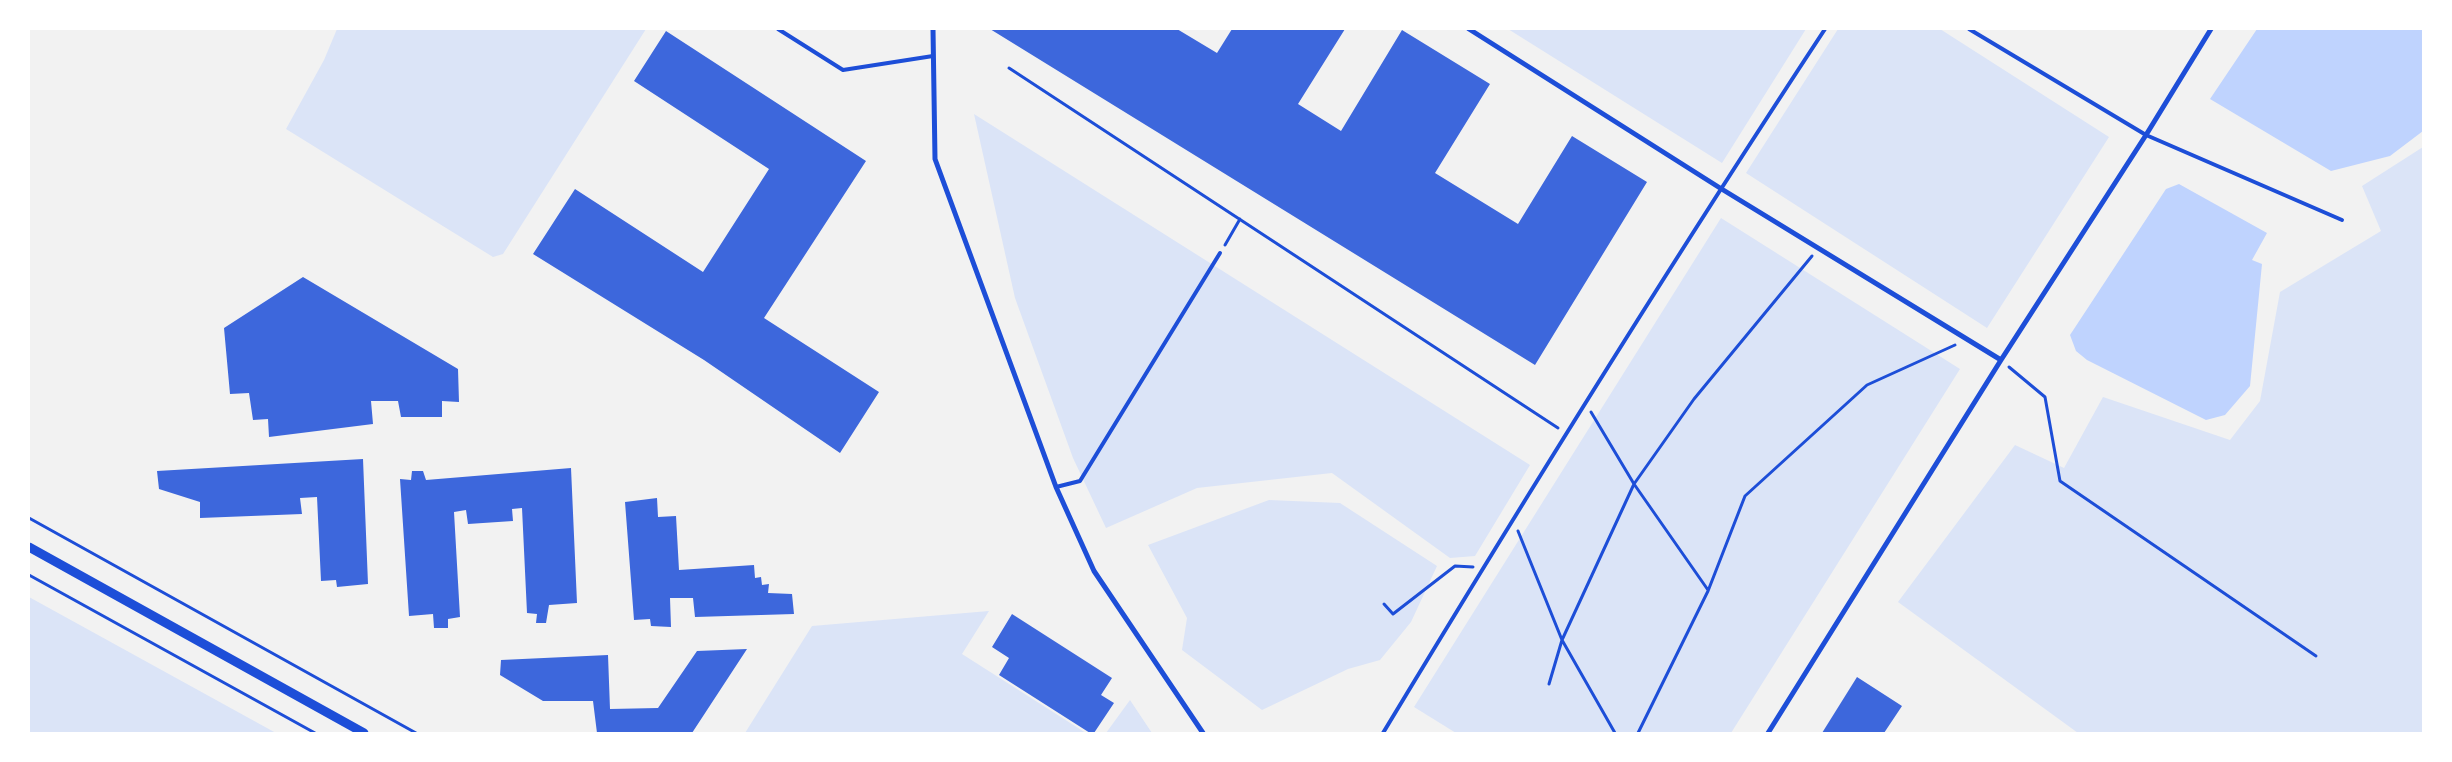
<!DOCTYPE html>
<style>
body{margin:0}
#map{position:relative;width:2452px;height:762px;overflow:hidden;background:#f2f2f2;font-family:"Crimson Pro",serif}
canvas{display:block}
.frame{position:absolute;inset:0;border:30px solid #fff;pointer-events:none}
</style>
<div id="map">
<canvas width="2452" height="762"></canvas>
<div class="frame"></div>
</div>
<script>
const c = document.querySelector('canvas').getContext('2d');
c.lineJoin = 'round';
function fillPath(path, color) { c.fillStyle = color; c.fill(path, 'evenodd'); }
function strokePath(path, color, width, dash) { c.strokeStyle = color; c.lineWidth = width; c.lineCap = dash ? 'butt' : 'round'; c.setLineDash(dash || []); c.stroke(path); }
fillPath(new Path2D(`
 M337 29H646L503 254 493 257 286 129 324 60Z
 M1508 29H1806L1722 163Z
 M1838 29H1940L2109 137 1987 328 1746 173Z
 M974 114 1530 465 1475 556 1450 558 1332 473 1197 488 1106 528 1073 458 1015 298Z
 M2423 147V733H2078L1898 602 2015 445 2064 468 2103 397 2230 440 2260 401 2280 292 2381 231 2362 186Z
 M1721 218 1960 369 1731 733H1456L1414 707Z
 M1269 500 1340 503 1437 566 1411 622 1380 660 1348 669 1262 710 1182 650 1187 618 1148 545Z
 M29 597 276 733H29Z
 M989 611 962 654 1086 733H745L812 626Z
 M1130 700 1152 733H1106Z`), '#dbe4f7');
fillPath(new Path2D(`
 M2257 29H2423V131L2390 156 2331 171 2210 99Z
 M2179 184 2267 233 2252 260 2262 264 2250 386 2225 415 2206 420 2087 360 2076 351 2070 335 2166 189Z`), '#bfd3fe');
fillPath(new Path2D(`
 M990 29H1177L1217 53 1232 29H1345L1298 104 1341 131 1402 30 1490 84 1435 173 1518 224 1572 136 1647 182 1535 365Z
 M666 31 866 161 764 318 879 392 840 453 704 360 533 254 575 189 703 272 769 169 634 81Z
 M303 277 458 369 459 402 442 401V417H401L398 401H371L373 424 269 437 268 419 253 420 249 393 230 394 224 328Z
 M363 459 368 584 337 587 336 580 321 581 317 497 300 498 302 514 200 518V502L159 489 157 471Z
 M571 468 577 603 549 605 546 623H536L537 614 527 613 522 508 512 509 513 521 468 524 466 510 454 512 460 617 448 619V628H434L433 614 409 616 400 479 411 480 412 471H423L426 480Z
 M657 498 658 517 676 516 679 570 754 565 755 578 761 577 762 585 769 584 768 593 792 594 794 614 695 617 693 598H670L671 627 651 626 650 619 634 620 625 502Z
 M1012 614 1112 678 1101 695 1114 703 1094 733H1090L999 675 1009 658 992 647Z
 M747 649 692 733H597L593 701H543L500 675 501 660 608 655 610 709 658 708 697 651Z
 M1857 677 1902 706 1884 733H1822Z`), '#3d67dc');
strokePath(new Path2D(`
 M1009 68 1558 428
 M1225 245 1240 219
 M2009 367 2045 397 2060 481 2316 656
 M1591 412 1634 484 1708 590
 M29 518 416 733
 M1518 531 1562 640 1615 733
 M29 575 315 733
 M1384 604 1393 614 1455 566 1473 567
 M1549 684 1562 640 1634 484 1694 399 1812 256
 M1638 733 1708 591 1745 496 1867 385 1955 345`), '#1d4ed8', 3);
strokePath(new Path2D(`
 M778 29 843 70 933 56
 M1969 29 2146 135 2342 220
 M1056 487 1080 481 1220 253
 M1383 733C1526 496 1673 260 1825 29`), '#1d4ed8', 4);
strokePath(new Path2D(`
 M933 29 935 159 1056 487 1094 571 1203 733
 M1469 29 1720 188 2001 360
 M1768 733 2001 360 2146 135 2211 29`), '#1d4ed8', 5);
strokePath(new Path2D(`
 M29 547 364 733`), '#1d4ed8', 9);
</script>
